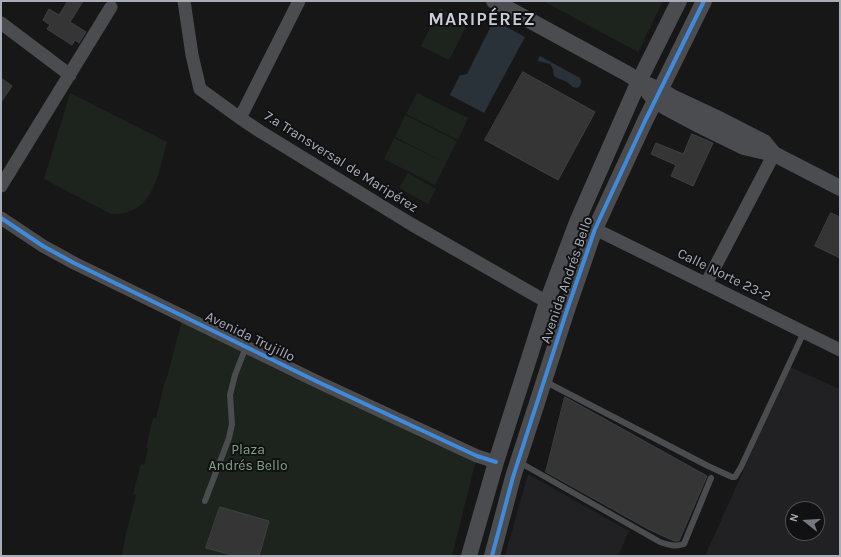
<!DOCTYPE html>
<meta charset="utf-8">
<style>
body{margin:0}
#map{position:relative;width:841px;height:557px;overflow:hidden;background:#171717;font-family:Karla,sans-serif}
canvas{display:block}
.frame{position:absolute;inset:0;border:2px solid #a8adb8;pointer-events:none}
.north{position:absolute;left:785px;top:501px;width:40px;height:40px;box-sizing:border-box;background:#111113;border:1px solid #4d4f55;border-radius:50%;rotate:287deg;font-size:11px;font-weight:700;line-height:16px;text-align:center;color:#a8adb8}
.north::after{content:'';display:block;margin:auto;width:14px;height:18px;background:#757880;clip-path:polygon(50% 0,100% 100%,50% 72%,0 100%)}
</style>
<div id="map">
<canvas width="841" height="557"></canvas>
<div class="frame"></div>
<div class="north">N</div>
</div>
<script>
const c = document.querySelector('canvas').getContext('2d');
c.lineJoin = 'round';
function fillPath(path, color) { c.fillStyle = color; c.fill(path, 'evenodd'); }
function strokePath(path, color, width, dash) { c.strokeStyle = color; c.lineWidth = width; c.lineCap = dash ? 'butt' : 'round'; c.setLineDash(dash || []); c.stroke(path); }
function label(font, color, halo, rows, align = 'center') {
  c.font = font + ' Karla,sans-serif'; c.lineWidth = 4; c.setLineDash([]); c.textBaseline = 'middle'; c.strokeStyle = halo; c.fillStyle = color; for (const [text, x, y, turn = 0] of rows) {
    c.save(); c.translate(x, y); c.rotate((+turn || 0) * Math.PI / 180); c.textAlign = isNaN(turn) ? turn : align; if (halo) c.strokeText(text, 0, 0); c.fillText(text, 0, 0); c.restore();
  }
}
fillPath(new Path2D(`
 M790 367 840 389V556H705ZM793 509H817V533H793Z
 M528 474 629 531 618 556H505Z`), '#212123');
fillPath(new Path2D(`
 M543 1H663L638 52Z
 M440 8 468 23 449 60 421 46Z
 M70 93 167 142C158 174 154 216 111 214L44 179Z
 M417 93 468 118 458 140 406 114Z
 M405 115 457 141 446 163 395 137Z
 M394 138 446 163 435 185 384 159Z
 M408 173 436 189 428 204 399 188Z
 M183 316 477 456 452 556H122L125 537 136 495 133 494 141 464 144 465 148 449 146 448 153 418H156L165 381H166Z`), '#1d241e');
fillPath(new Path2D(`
 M494 20 525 37 484 113 450 95 460 75H463L467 74Z
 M540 56 580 78C582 82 581 85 578 88L573 87 567 82 555 77 554 76 553 69 550 64 538 61V59Z`), '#2a3239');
const building = new Path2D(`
 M68 1H83L70 22 86 32 79 43 75 40 72 45 47 29 50 25 43 20 49 9 59 15Z
 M523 72 595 112 558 180 485 140Z
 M1 78 12 86 1 102Z
 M692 134 713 143 693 186 671 176 676 165 651 154 656 143 683 154Z
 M831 213 840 217V258L815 246Z
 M565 397 707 476 679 541H674L648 529 546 472Z
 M220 507 269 521 259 556H236L206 548Z`);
fillPath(building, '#353536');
strokePath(building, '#3f4043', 1);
strokePath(new Path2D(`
 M546 382 708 466 732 477H735L741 467 804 332
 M519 462 660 542C669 545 675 547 684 544L711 478
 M205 501 229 438 232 424 230 395 235 375 246 347`), '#4b4c50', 6);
strokePath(new Path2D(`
 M184 1 192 55 200 89 240 118 261 132 411 224 547 302
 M1 23 70 75
 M240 118 299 1
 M1 186 111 7
 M1 218 43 246 74 263 318 382 477 456 496 462
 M595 229 840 350
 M706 284 774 154`), '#4b4c50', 13);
strokePath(new Path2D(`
 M494 1 626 73 639 81 660 90 672 97 721 120 764 142 774 154
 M649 93 655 100 667 108 697 124 744 147 774 154 840 188
 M469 556 496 462 547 302 577 222 639 81 679 1
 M492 556 513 477 567 310 595 229 645 121 704 1`), '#4b4c50', 16);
strokePath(new Path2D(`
 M1 218 43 246 74 263 318 382 477 456 496 462
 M492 556 513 477 567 310 595 229 645 121 704 1`), '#408adc', 4);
label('14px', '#a8adb8', '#111113', [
 ["7.ª Transversal de Maripérez",341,162,32],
 ["Calle Norte 23-2",724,275,26],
 ["Avenida Andrés Bello",567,280,-71],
 ["Avenida Trujillo",250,337,26]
]);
label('14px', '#7fa381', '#111113', [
 ["Plaza",248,450],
 ["Andrés Bello",248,466]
]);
c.letterSpacing = '1px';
label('bold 18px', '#c9ccd4', '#111113', [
 ["MARIPÉREZ",482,20]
]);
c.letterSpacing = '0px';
</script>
